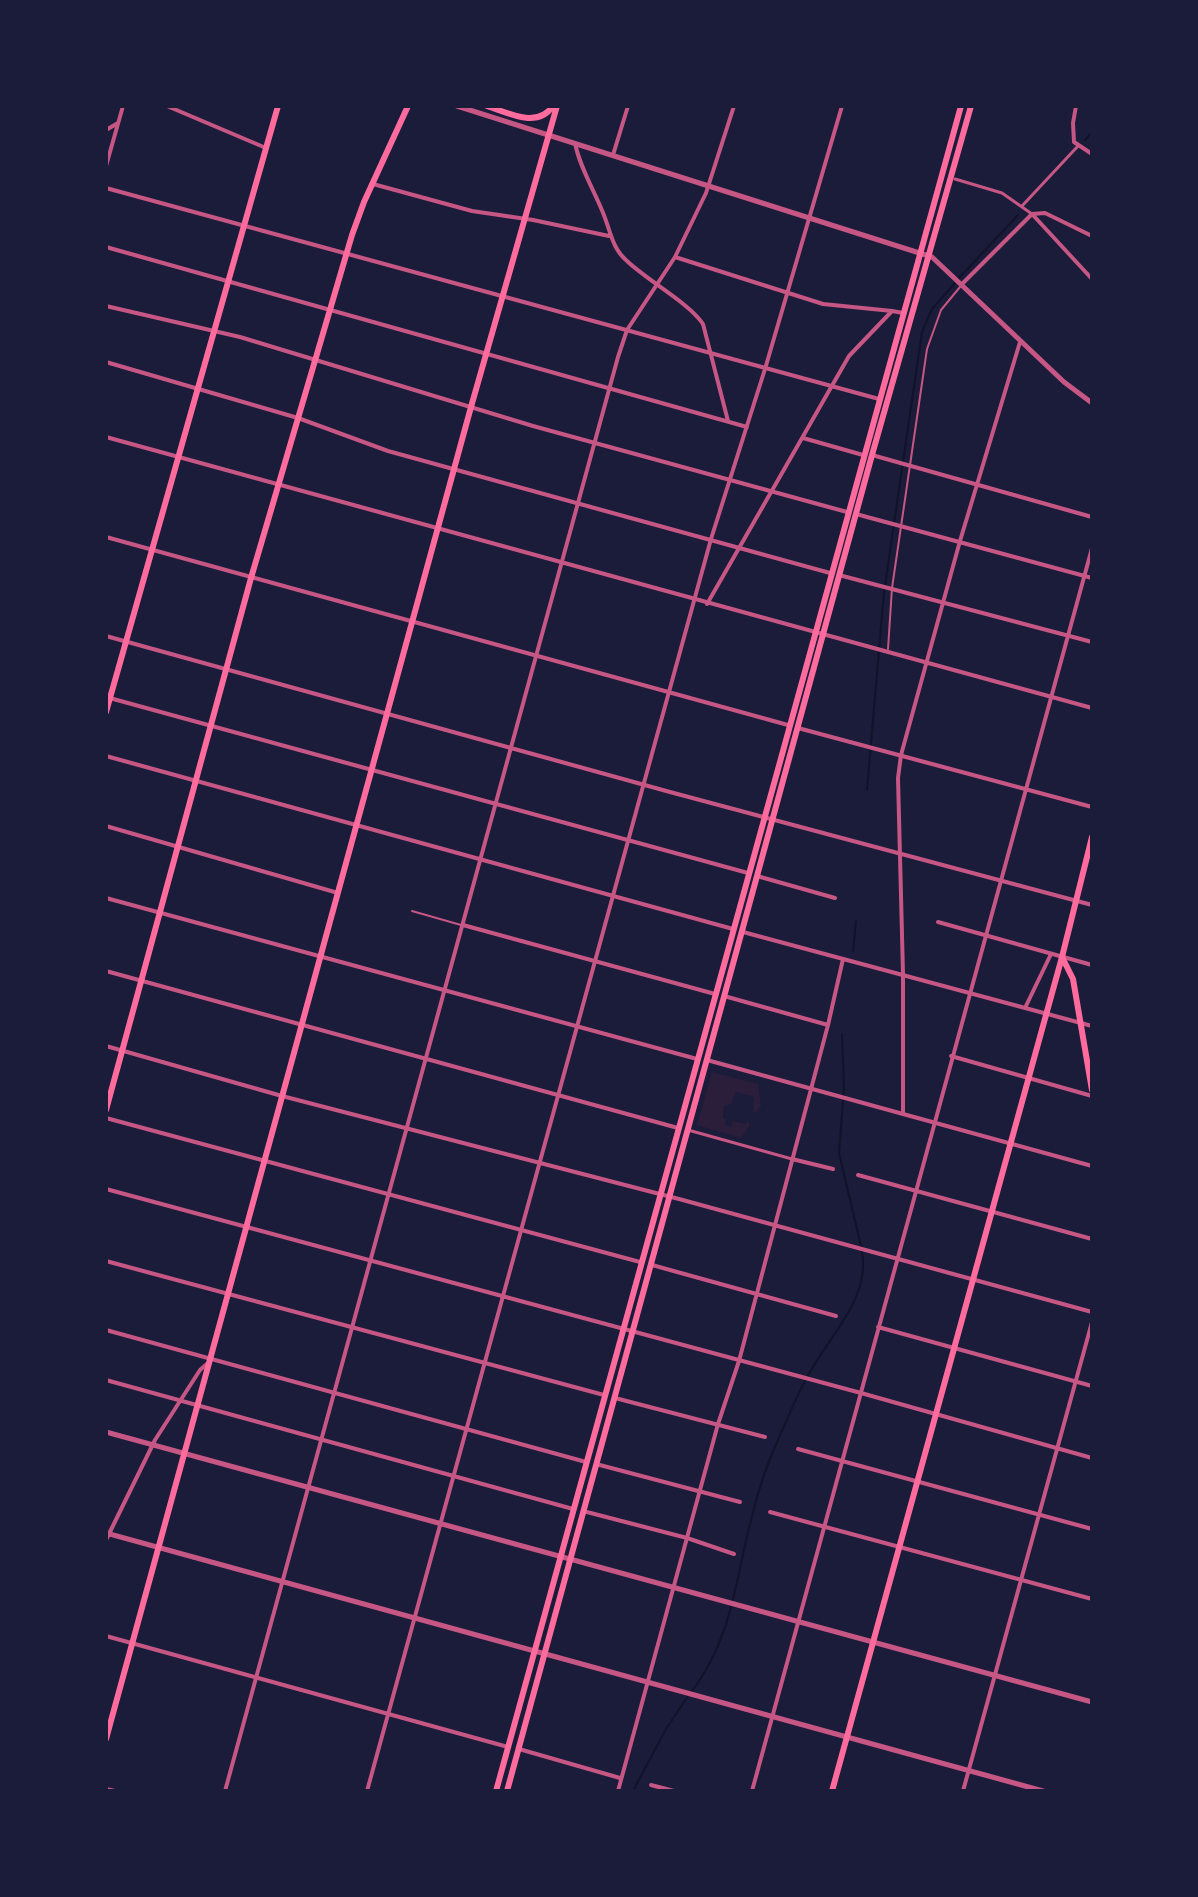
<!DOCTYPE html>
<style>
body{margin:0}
#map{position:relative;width:1198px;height:1897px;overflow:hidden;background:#1b1b3a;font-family:Raleway,sans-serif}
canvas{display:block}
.frame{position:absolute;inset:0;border:108px solid #1b1b3a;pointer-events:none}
</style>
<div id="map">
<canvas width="1198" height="1897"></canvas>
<div class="frame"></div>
</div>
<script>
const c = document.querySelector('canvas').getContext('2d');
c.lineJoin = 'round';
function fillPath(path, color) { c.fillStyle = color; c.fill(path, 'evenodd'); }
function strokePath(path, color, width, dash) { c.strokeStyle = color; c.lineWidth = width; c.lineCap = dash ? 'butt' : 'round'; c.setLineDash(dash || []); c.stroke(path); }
fillPath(new Path2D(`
 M712 1072 758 1084 761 1106 756 1112 753 1113 754 1097 736 1092 731 1104 724 1106 723 1118 726 1119 725 1125 731 1127 733 1121 746 1124 747 1119 750 1125 741 1138 697 1125Z`), '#2a1e3b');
strokePath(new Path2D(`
 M1085 140 1092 132
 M959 278 1018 215
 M867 790 884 592 922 332 932 309 955 283
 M853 951 856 921
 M842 1034 844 1089 839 1153 861 1246
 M692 1691C732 1638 735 1582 751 1520 758 1490 768 1461 781 1433 791 1411 800 1387 813 1367 833 1332 870 1296 862 1252
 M633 1791 666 1729 688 1696`), '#12122b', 2);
strokePath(new Path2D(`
 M888 649 892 588 927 349 941 310 960 287
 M412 911 461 925`), '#c65784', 2);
strokePath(new Path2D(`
 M955 179 1002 193 1032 214
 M1022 206 1078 146
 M688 1130 792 1159`), '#c65784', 3);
strokePath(new Path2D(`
 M167 106 266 148
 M1076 106 1073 123 1074 142 1092 154
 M106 130 118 123
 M575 143C580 169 596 193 605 218 611 234 613 249 627 261 648 281 689 303 703 324L728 421
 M613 155 628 106
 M106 166 123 106
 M373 184 472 211 533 220 609 236
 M106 188 879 399
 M1032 214 1092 279
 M1032 214 1045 213 1092 236
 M106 247 747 427
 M675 257 823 304 892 311
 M963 283 1032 214
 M106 306 240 337 533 426 847 512
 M106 362 298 418 388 451 830 573
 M106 437 1092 708
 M803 438 863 455
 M872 455 1092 517
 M856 514 1092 578
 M106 537 788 725
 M839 575 1092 642
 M707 604 849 356 892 311 903 313
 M106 636 670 792 1092 905
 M106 697 748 873
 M798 728 1092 807
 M106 756 733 929
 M106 826 338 893
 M757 876 835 898
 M106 898 697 1059
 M938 922 1092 965
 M463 925 715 994
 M743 932 1092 1026
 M106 971 678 1128
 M724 996 828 1025
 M1025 1008 1051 954
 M106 1046 282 1096 679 1199 1092 1312
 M951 1056 1092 1096
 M707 1060 1092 1166
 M903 1114V974L898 778 901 755 960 541 1020 342
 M106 1118 640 1262
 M792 1159 833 1169
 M858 1175 1092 1239
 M106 1189 861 1393 1092 1458
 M106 1261 604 1395
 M652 1265 836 1316
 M878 1327 1092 1386
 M106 1330 586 1462
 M106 1380 573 1509
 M615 1398 765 1437
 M798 1449 1092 1529
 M596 1464 740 1502
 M583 1511 687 1538 734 1554
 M770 1512 1092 1599
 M106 1540 155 1440 200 1370 208 1363
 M106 1636 508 1747
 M519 1749 620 1778
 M651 1785 674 1791
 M106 1789 115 1791
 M225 1791 618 357 627 330 675 257 706 193 734 106
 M367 1791 711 539 765 369 842 106
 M618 1791 718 1424 739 1361 828 1025 843 959
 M752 1791 1092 548
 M963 1791 1092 1322`), '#c65784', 4);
strokePath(new Path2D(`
 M457 106 932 257 1064 382 1092 403
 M106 1432 1092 1702
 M106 1533 1043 1791`), '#c65784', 5);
strokePath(new Path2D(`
 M487 106C509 113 537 129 553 106
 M106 712 278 106
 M106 1110 251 578 352 235 364 202 408 106
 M106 1739 471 407 557 106`), '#ff6b9d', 6);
strokePath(new Path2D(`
 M1062 957 1073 979 1092 1090
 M496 1791 961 106
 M507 1791 872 455 971 106
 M832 1791 1062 957 1092 837`), '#ff6b9d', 6);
</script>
